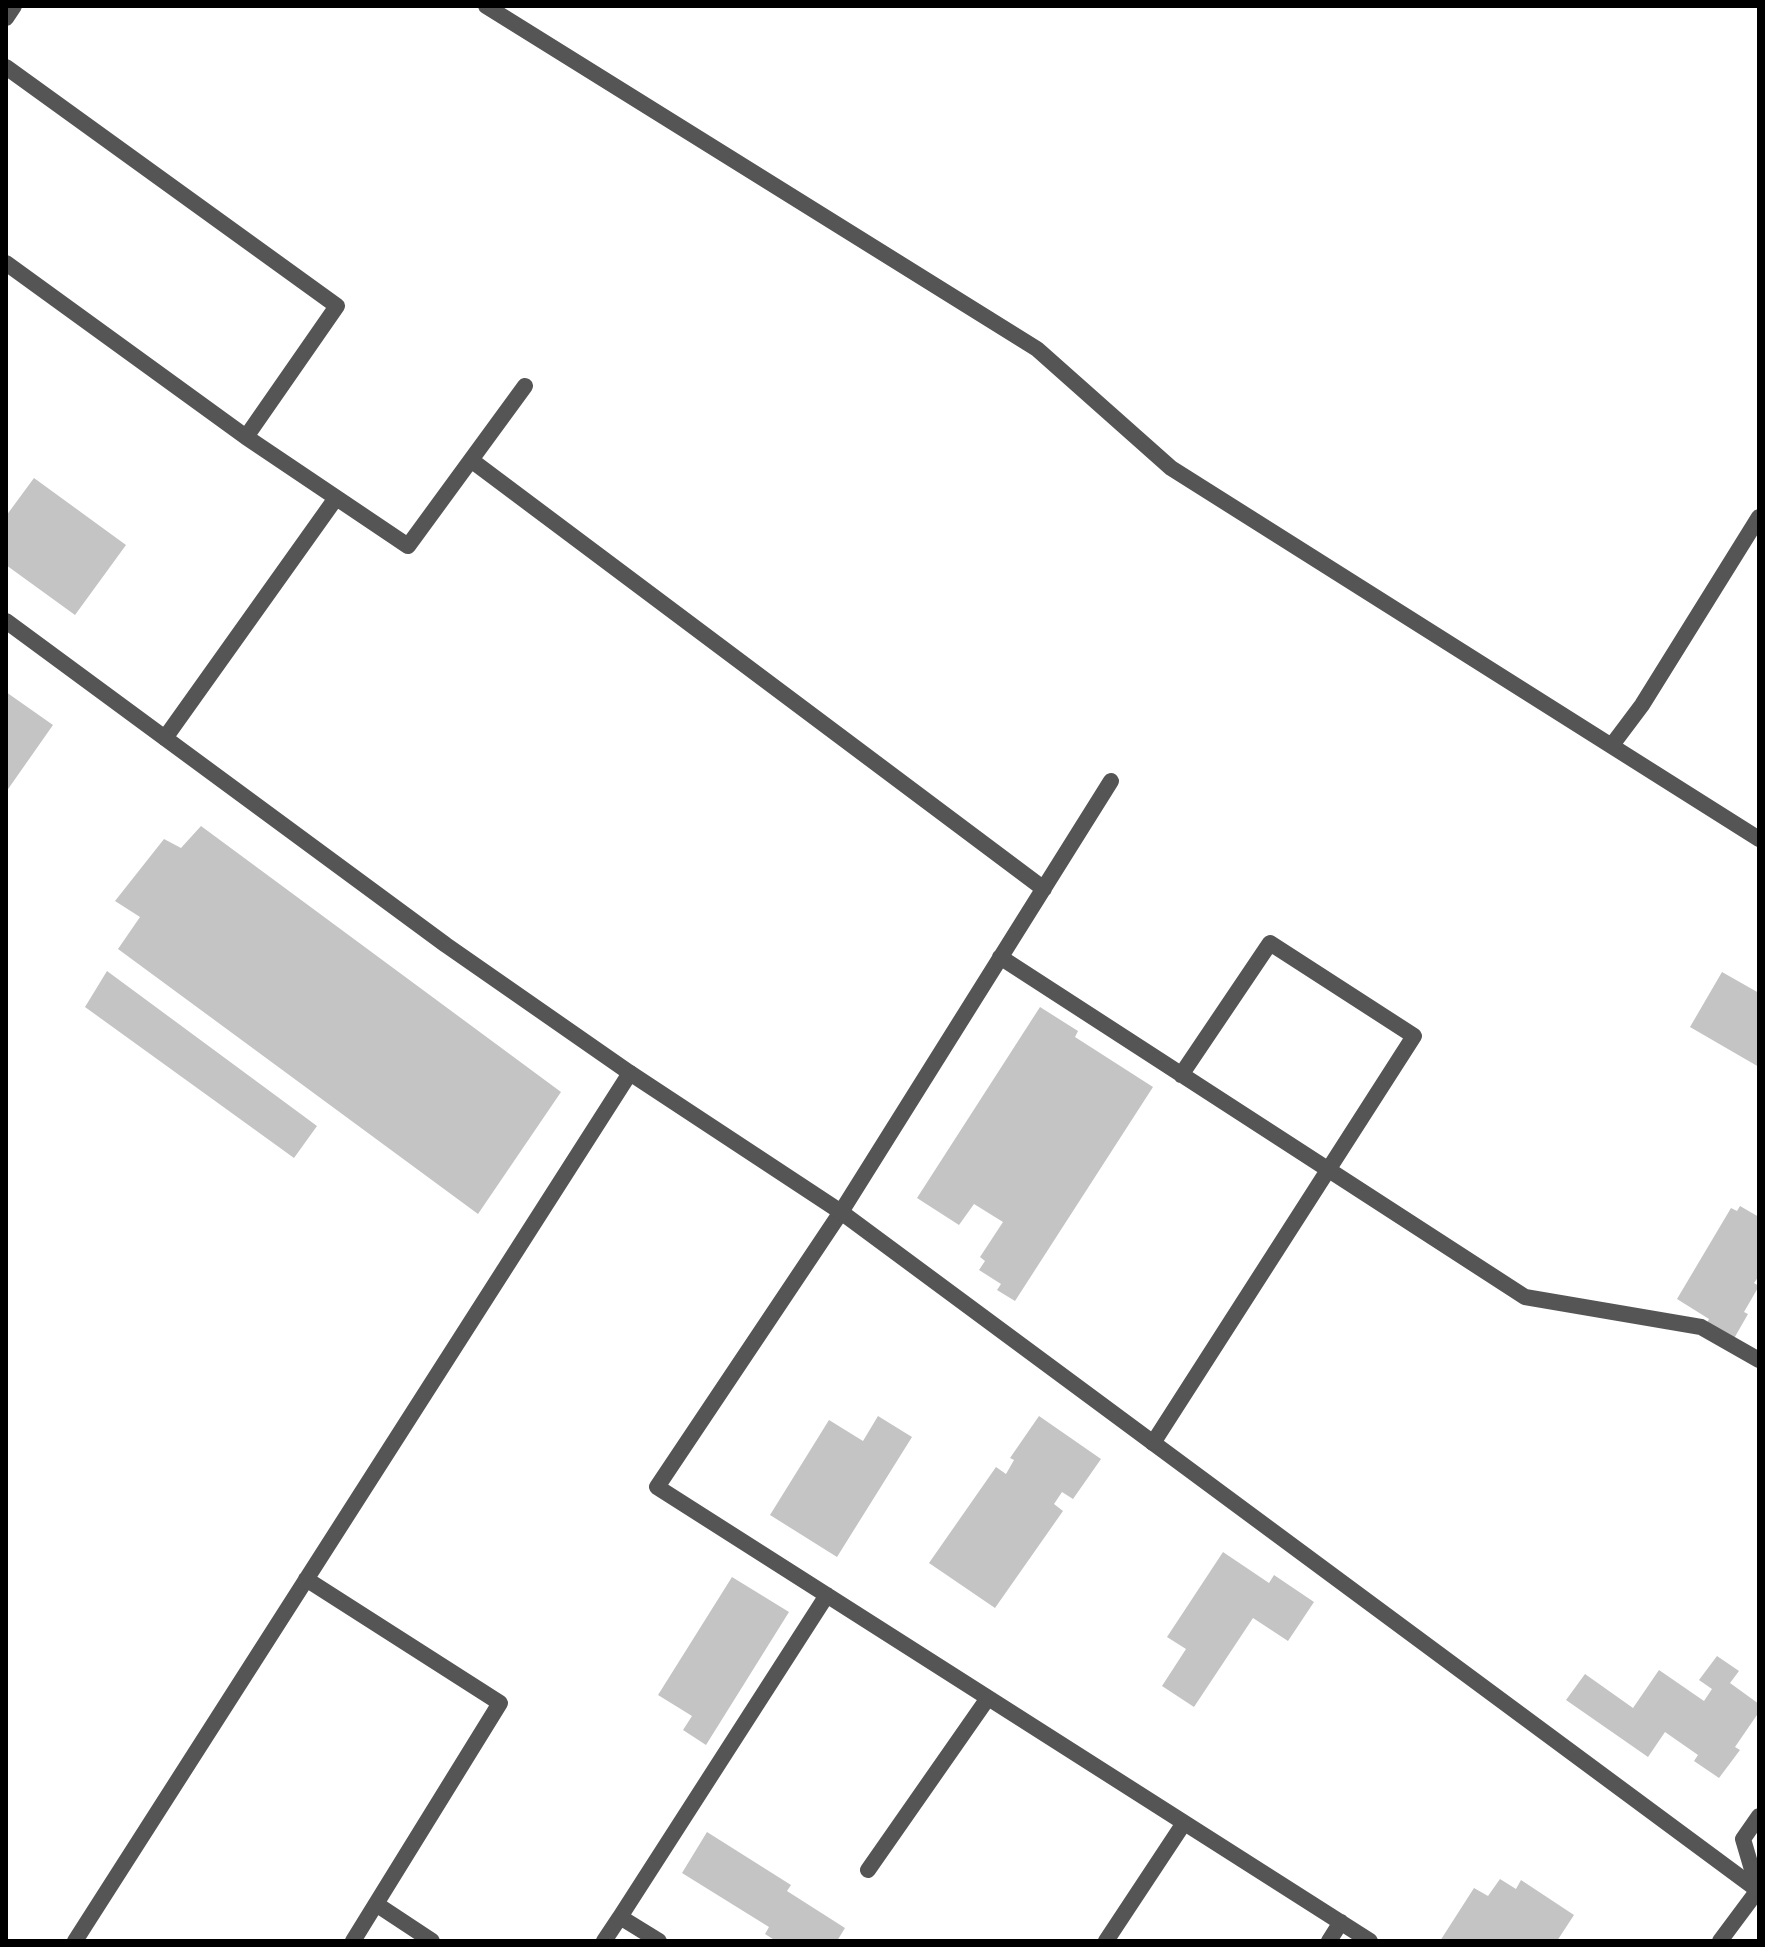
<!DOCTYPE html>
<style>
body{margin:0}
#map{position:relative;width:1765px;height:1947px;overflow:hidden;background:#fff;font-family:Mulish,sans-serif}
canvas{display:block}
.frame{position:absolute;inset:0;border:8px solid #000;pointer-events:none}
</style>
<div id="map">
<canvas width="1765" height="1947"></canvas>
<div class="frame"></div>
</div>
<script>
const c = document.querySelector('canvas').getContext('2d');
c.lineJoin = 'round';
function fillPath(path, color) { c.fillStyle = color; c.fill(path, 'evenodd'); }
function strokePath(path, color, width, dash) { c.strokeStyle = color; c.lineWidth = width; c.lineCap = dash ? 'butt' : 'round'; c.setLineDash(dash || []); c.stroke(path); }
fillPath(new Path2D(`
 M34 478 126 545 75 615 6 565V516Z
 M6 692 53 725 6 792Z
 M201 826 561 1092 478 1214 118 949 140 917 115 901 164 839 181 848Z
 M107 971 317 1126 294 1158 85 1007Z
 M1722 972 1759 993V1067L1690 1027Z
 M1040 1007 1078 1031 1075 1037 1153 1087 1015 1301 997 1290 1001 1284 979 1270 985 1261 980 1257 1003 1222 974 1204 959 1225 917 1198Z
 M1740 1206 1759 1217V1276L1754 1283 1759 1286 1744 1312 1748 1314 1732 1342 1705 1327 1709 1319 1677 1299 1731 1208 1737 1211Z
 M878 1416 912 1437 837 1557 770 1515 829 1420 863 1441Z
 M1039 1416 1101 1459 1073 1499 1062 1492 1054 1504 1063 1511 995 1608 929 1563 996 1467 1006 1474 1014 1460 1010 1458Z
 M1223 1552 1269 1583 1274 1575 1314 1602 1288 1641 1253 1618 1194 1707 1162 1686 1186 1649 1167 1637Z
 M732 1577 789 1612 706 1745 683 1730 692 1716 658 1695Z
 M1717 1656 1739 1671 1730 1683 1759 1704V1712L1735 1747 1740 1750 1719 1778 1694 1761 1698 1755 1665 1732 1648 1757 1566 1700 1585 1674 1633 1708 1659 1670 1704 1701 1712 1689 1699 1680Z
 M707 1832 791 1885 787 1891 845 1928 837 1941H776L765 1934 769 1927 682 1873Z
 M1500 1879 1516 1889 1521 1880 1574 1915 1557 1941H1440L1474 1888 1488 1896Z`), '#c4c4c4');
strokePath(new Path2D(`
 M486 6 1037 349 1171 468 1759 839
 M6 18 14 6
 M6 67 337 306 246 437 6 263
 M246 437 408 546 525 386
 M471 460 1044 889
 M165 738 336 498
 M1612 745 1642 705 1759 517
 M1111 781 841 1212 657 1487 1370 1941
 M1000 957 1525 1297 1701 1327 1759 1360
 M1153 1443 1414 1036 1270 943 1181 1075
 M306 1579 500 1703 353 1941
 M868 1870 988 1698
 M376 1904 432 1941
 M620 1917 827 1595
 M75 1941 630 1073
 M604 1941 620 1917 659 1941
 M1106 1941 1184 1823
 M1329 1941 1341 1922
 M1720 1941 1758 1890 1743 1839 1759 1816`), '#555', 16);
strokePath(new Path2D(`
 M6 621 446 945 630 1073 841 1212 1759 1891`), '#555', 16);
</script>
